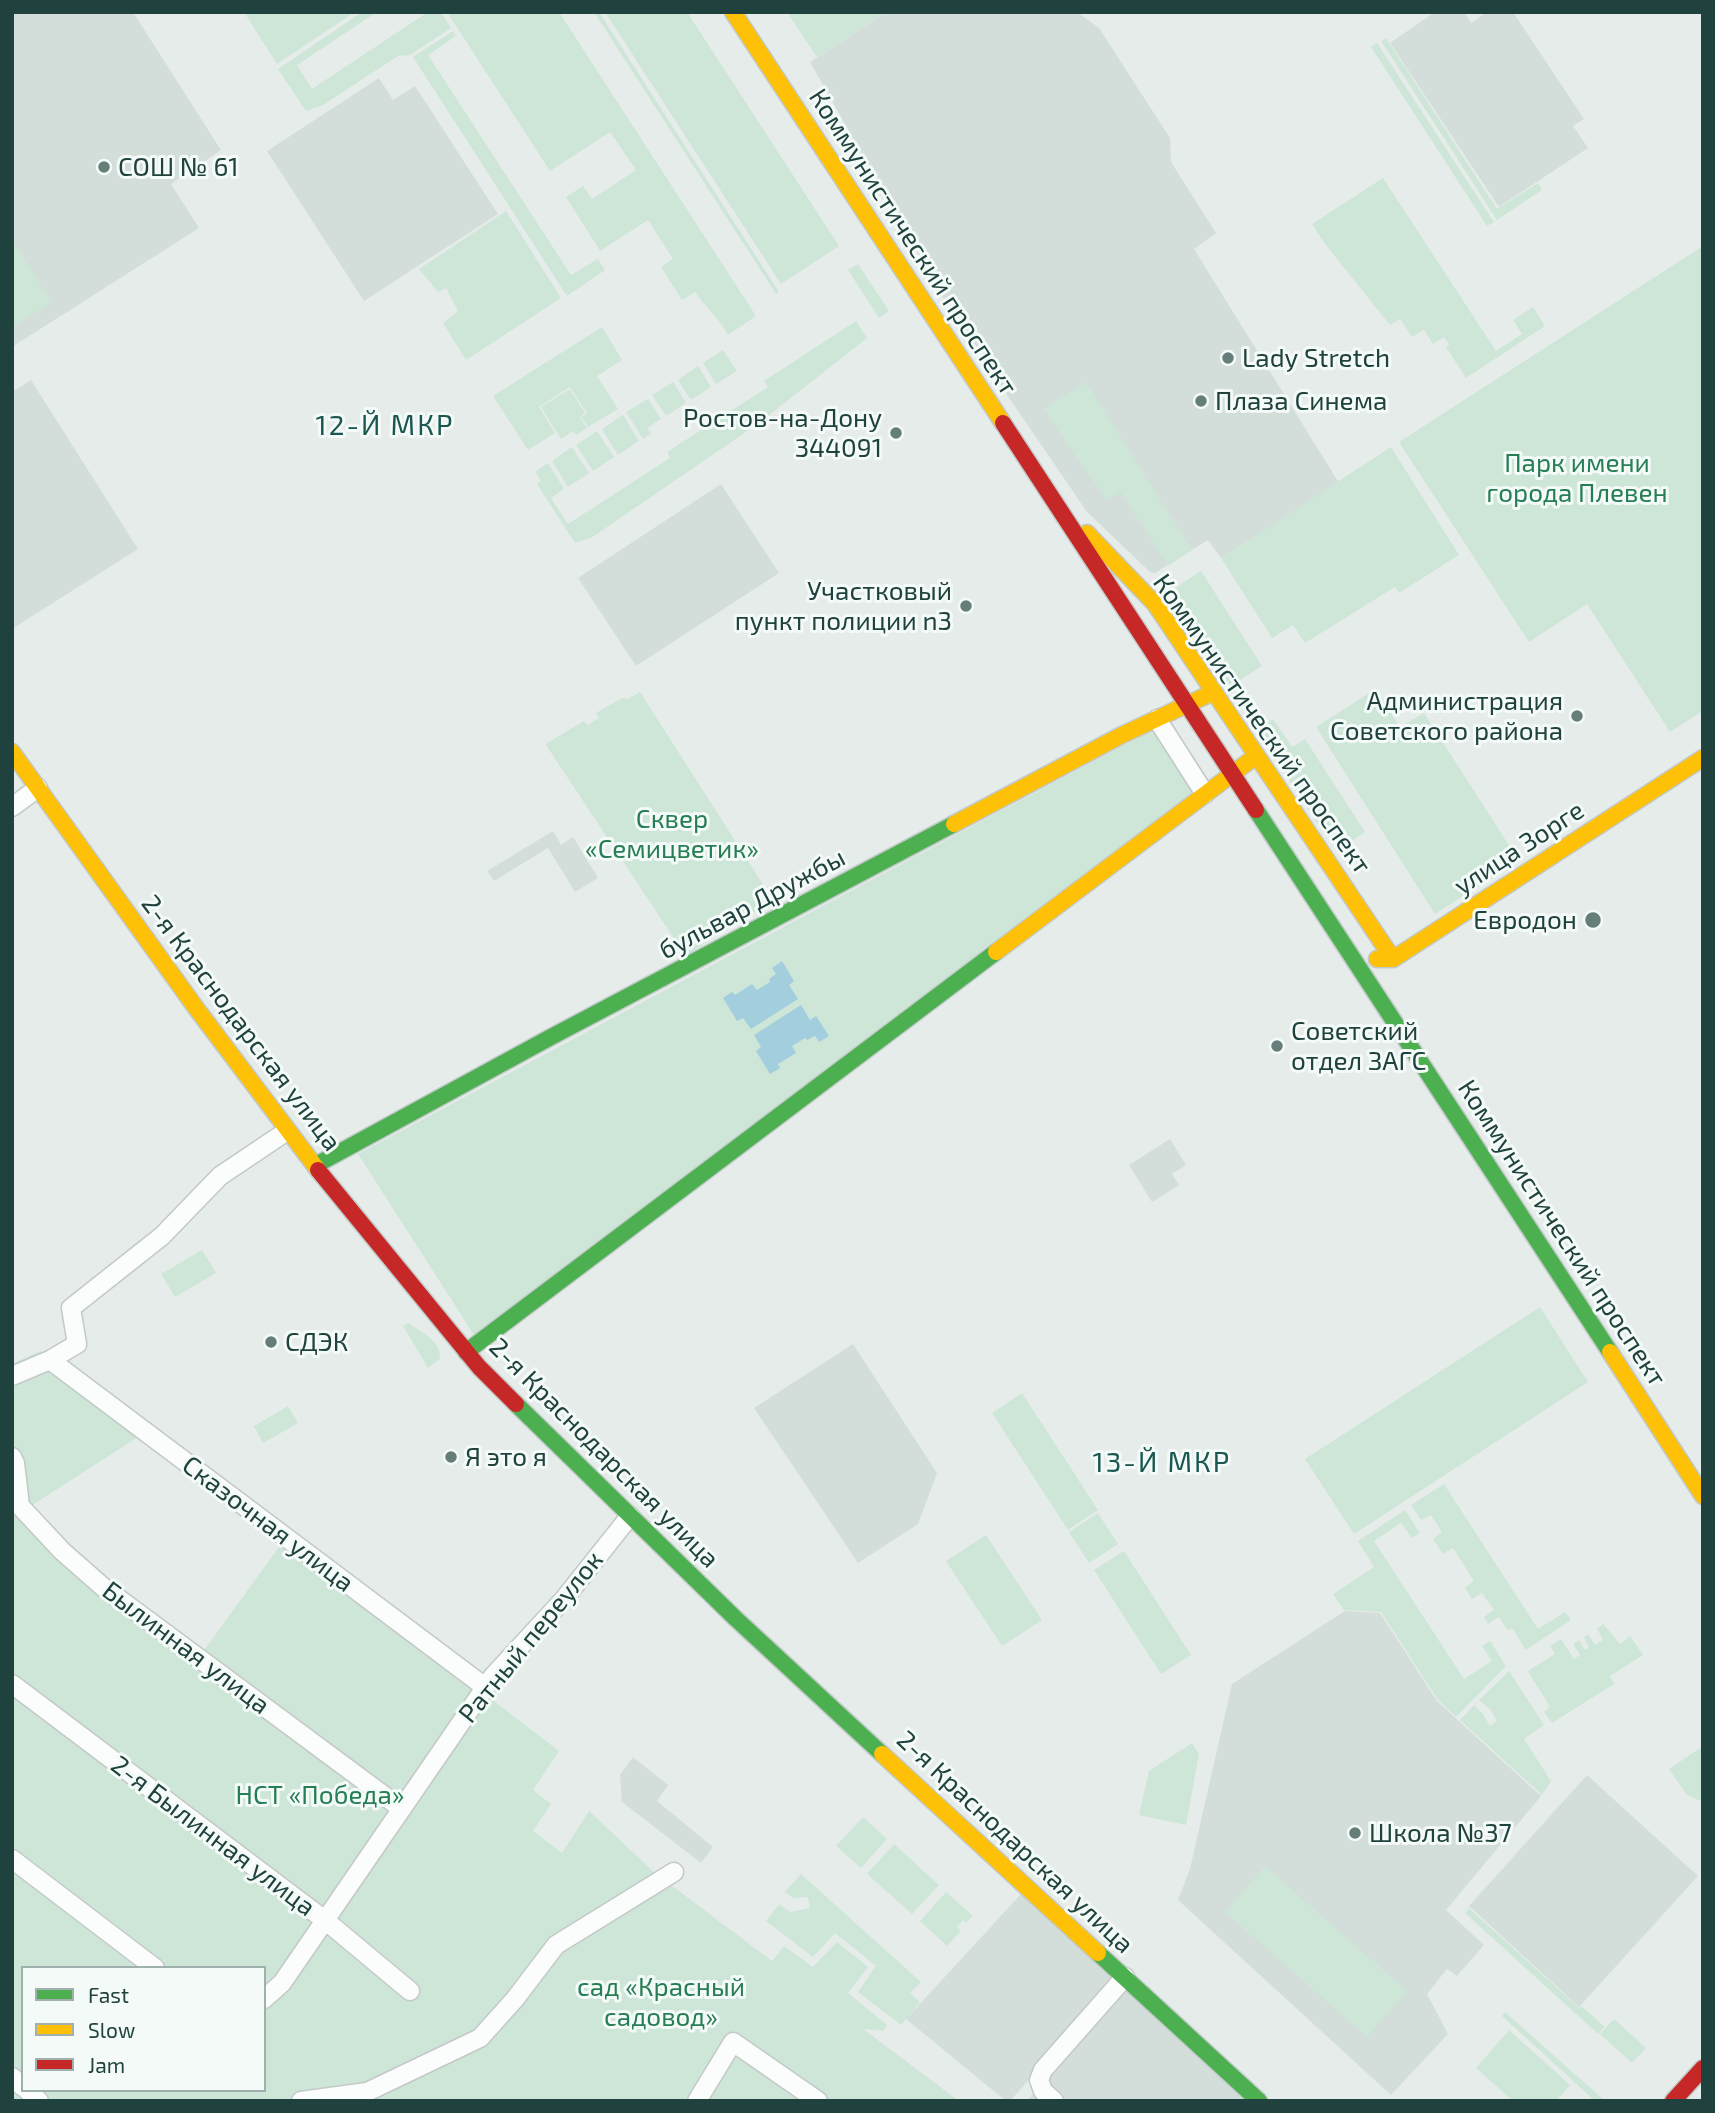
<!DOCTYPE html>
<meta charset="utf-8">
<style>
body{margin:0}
#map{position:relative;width:1715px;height:2113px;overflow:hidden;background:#e6ecea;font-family:"Exo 2",sans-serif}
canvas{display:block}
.frame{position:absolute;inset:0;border:14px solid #20423e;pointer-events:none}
.legend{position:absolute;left:21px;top:1966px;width:245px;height:126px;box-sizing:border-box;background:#f4faf8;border:2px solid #9fb0ae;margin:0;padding:9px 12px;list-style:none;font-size:21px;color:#20423e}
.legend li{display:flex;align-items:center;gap:14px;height:35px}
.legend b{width:35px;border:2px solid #9fb0ae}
</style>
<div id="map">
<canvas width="1715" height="2113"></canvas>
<div class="frame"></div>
<ul class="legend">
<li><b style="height:9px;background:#4caf50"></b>Fast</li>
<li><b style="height:9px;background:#ffc107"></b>Slow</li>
<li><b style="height:9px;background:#c62828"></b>Jam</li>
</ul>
</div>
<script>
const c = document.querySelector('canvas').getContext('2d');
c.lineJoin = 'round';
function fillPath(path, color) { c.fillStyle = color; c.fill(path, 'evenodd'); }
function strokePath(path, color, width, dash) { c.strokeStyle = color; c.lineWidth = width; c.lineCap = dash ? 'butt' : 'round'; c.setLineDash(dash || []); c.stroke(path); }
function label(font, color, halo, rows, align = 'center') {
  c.font = font + ' "Exo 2",sans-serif'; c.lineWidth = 6; c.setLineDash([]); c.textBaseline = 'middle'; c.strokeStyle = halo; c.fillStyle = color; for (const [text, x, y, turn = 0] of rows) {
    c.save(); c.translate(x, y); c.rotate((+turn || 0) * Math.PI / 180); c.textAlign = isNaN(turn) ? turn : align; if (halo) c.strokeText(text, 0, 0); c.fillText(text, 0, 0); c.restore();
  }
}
fillPath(new Path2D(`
 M16 12H133L221 150 171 184 199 228 12 347V18Z
 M886 12H1077L1099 28 1170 138 1171 162 1216 233 1194 249 1339 483 1221 558 1208 540 1155 573 1150 572 1087 512 954 317 810 62Z
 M1435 12H1464L1471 23 1487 12H1513L1584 119 1573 126 1588 148 1499 207 1390 43Z
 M379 78 393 100 415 86 498 214 364 301 267 151Z
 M31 380 138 549 12 629V392Z
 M721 484 779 573 636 666 578 578Z
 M553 831 561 845 573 837 598 878 575 892 548 848 494 881 487 871Z
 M1170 1139 1186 1165 1172 1174 1179 1185 1152 1202 1129 1165Z
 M853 1344 937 1473 918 1524 858 1563 754 1408Z
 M1345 1611 1380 1613 1437 1701 1541 1796 1446 1910 1484 1945 1457 1976 1447 1969 1427 1994 1448 2034 1391 2095 1178 1900 1190 1869 1232 1684Z
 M633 1757 668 1785 657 1801 713 1847 701 1863 622 1802 620 1775Z
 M1587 1775 1698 1876 1579 2007 1469 1906Z
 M1021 1894 1117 1980 1010 2101H1006L906 2019Z
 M1124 1985 1249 2101H1027Z`), '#d3deda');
fillPath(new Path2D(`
 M244 12H355L277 64Z
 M362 12H377L297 65 312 89 428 12H441L451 28 410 55 398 56 323 105 306 111 278 69Z
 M447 12H559L756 316 728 335C719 318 705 307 695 292L682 300 661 267 673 259 648 220 600 251 566 197 583 186 592 199 636 170 610 132 550 171Z
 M594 12H599L779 292 776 294Z
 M605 12H687L839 246 781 284Z
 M787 12H886L817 57Z
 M453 31 456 36 428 55 571 275 598 259 605 270 567 296 413 57Z
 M1386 38 1497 209 1538 183 1542 190 1497 220 1381 41Z
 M1377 43 1494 222 1487 226 1371 47Z
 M1383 178 1496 351 1522 334 1513 320 1533 307 1545 326 1466 378 1446 347 1449 344 1444 337 1433 344 1424 330 1412 337 1400 319 1390 325 1325 244 1312 224Z
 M506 211 561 298 466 360 443 323 458 311 446 288 438 292 419 269Z
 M12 239 52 303 12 327Z
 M1703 246V711L1670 732 1587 604 1529 642 1399 442Z
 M858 264 889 311 879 318 848 270Z
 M856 321 867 338 759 423 591 538 575 543 537 484 541 481 535 472 548 463 564 489 551 498 568 524 670 458 667 452 768 387 764 381Z
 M602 327 622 360 597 376 618 409 588 427 581 417 587 413 570 387 539 407 555 433 528 450 493 396Z
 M723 350 737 371 716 384 703 363Z
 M698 366 711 387 691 400 678 380Z
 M673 382 686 403 666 416 652 395Z
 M1086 382 1192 550 1168 566 1121 492 1106 500 1044 409Z
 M570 389 585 413 580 417 587 428 576 435 573 431 561 439 541 407Z
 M648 399 661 419 647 428 651 434 643 439 626 412Z
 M623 415 639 441 618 455 602 429Z
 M597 431 614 457 593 471 576 445Z
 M572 447 589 473 568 487 552 461Z
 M1391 447 1459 555 1399 593 1395 587 1305 643 1293 625 1272 638 1221 558Z
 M1201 571 1262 666 1229 687 1170 591Z
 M1376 689 1400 727 1424 713 1519 861 1435 914 1316 727Z
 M640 692 773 900 688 954 684 948 681 949 546 745 547 743 584 721 588 725 599 718 596 713 622 698 628 699Z
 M1273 719 1292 747 1305 739 1365 832 1340 849 1321 829 1256 730Z
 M1153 732 1157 734 1195 792 476 1338 358 1154 1145 734Z
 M202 1250 216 1273 175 1297 161 1274Z
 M1540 1307 1588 1382 1354 1534 1305 1459Z
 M408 1323C421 1332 442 1341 440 1359L428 1368 403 1326Z
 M40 1351 149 1430 20 1513 197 1660 284 1540 559 1751 533 1790 551 1804 533 1831 562 1853 589 1811 656 1874 554 1942 479 2036 345 2101H12V1364ZM23 1968H264V2090H23Z
 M1022 1393 1098 1510 1068 1530 992 1413Z
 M288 1406 298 1423 263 1443 254 1426Z
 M1444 1484 1538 1629 1565 1612 1571 1620 1526 1650 1512 1628 1508 1631 1499 1617 1488 1624 1484 1617 1494 1610 1482 1593 1472 1599 1465 1588 1474 1581 1453 1548 1443 1554 1433 1539 1442 1532 1431 1515 1421 1520 1411 1505Z
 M1405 1510 1420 1533 1412 1538 1401 1523 1374 1541 1464 1679 1492 1661 1482 1646 1490 1641 1506 1666 1456 1717 1438 1700 1381 1612 1344 1610 1333 1594 1374 1567 1358 1541Z
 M1098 1513 1118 1544 1089 1563 1069 1532Z
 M986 1535 1042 1620 1002 1646 946 1561Z
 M1124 1551 1191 1655 1161 1674 1094 1570Z
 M1603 1624 1620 1644 1630 1636 1643 1655 1610 1676 1614 1684 1552 1723 1544 1712 1550 1707 1528 1671 1555 1654 1550 1646 1561 1639 1574 1659 1580 1655 1573 1644 1579 1640 1585 1650 1589 1648 1584 1637 1588 1634 1595 1645 1603 1640 1597 1629Z
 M1509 1671 1544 1725 1524 1739 1551 1781 1542 1795 1460 1720 1474 1705 1483 1714 1490 1726 1497 1721 1491 1710 1479 1700Z
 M1192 1743 1199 1754 1186 1825 1139 1815 1149 1771Z
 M1703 1746V1802L1687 1795 1669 1769Z
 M863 1817 887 1839 861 1868 836 1846Z
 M894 1844 939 1885 912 1914 867 1874Z
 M1265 1866 1407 1991 1367 2037 1225 1912Z
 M801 1874 921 1982 910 1993 920 2002 901 2025 858 1992 876 1966 835 1933 813 1957 766 1921 779 1904 790 1912 810 1908 808 1897 793 1898 785 1892Z
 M667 1882 772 1961 784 1946 813 1967 837 1942 868 1967 848 1993 887 2025 883 2031 863 2029 959 2101H362L479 2046 560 1947Z
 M946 1892 973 1916 966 1923 963 1920 957 1927 961 1931 947 1946 920 1921Z
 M1469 1908 1579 2008 1581 2006 1605 2027 1598 2034 1465 1913Z
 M1505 2012 1605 2101H1595L1502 2016Z
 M1614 2019 1646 2048 1632 2063 1600 2034Z
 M1509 2030 1570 2085 1556 2101H1513L1476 2068Z`), '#cee6d8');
fillPath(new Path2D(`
 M782 961 794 981 789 985 798 999 751 1029 743 1018 737 1021 723 998 732 992 735 995 752 984 757 990 770 982 769 979 776 974 772 968Z
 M801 1005 810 1020 816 1016 829 1036 819 1042 815 1036 807 1040 805 1038 792 1046 796 1053 778 1064 780 1068 770 1074 756 1051 761 1047 754 1035Z`), '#a2cede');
const street = new Path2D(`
 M1157 719 1205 794
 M12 807 38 788
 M50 1360 485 1687
 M12 1376 50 1360 77 1344 71 1308 162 1236 220 1176 287 1131
 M12 1457 15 1463 20 1506 62 1551 103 1587 402 1809
 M12 1684 326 1921 410 1991
 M12 1859 155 1968
 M264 1999 282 1983 493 1676 564 1599 630 1516
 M12 2077 23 2087
 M27 2090 39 2101
 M301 2101 367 2092 480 2038 515 1999 556 1945 674 1872
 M697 2101 733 2042 818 2101
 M1054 2101 1043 2091 1039 2080 1043 2070 1125 1977`);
const fast = new Path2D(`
 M1256 810 1610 1352
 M316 1165 551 1037 954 824
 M466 1352 996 952
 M516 1404 735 1618 882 1754
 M1098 1953 1259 2101`);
const slow = new Path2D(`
 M733 12 1003 423
 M1087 533 1155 604 1393 959
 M12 752 196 1008 318 1170
 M954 824 1122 735 1214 692
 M996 952 1256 756
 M1377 959H1393L1703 758
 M1610 1352 1703 1496
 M882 1754 1098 1953`);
const jam = new Path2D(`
 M1003 423 1256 810
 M318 1170 479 1367 516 1404
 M1673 2101 1703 2068`);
strokePath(street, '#c3c9c7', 21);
strokePath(fast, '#c1cac8', 19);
strokePath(slow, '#c1cac8', 19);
strokePath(jam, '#c1cac8', 19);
strokePath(street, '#fbfcfc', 18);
strokePath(fast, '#4caf50', 16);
strokePath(slow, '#ffc107', 16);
strokePath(jam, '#c62828', 16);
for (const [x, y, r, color] of [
 [104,167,7,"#657e7a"],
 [1228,358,7,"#657e7a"],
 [1201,401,7,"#657e7a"],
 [896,433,7,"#657e7a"],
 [966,606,7,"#657e7a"],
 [1577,716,7,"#657e7a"],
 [1593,920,9,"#657e7a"],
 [1277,1046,7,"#657e7a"],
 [271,1342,7,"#657e7a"],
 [451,1457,7,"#657e7a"],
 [1355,1833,7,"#657e7a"]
]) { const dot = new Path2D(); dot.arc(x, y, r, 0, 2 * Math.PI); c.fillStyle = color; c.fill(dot); strokePath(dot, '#f4faf8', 2.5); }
label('26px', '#20423e', '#f4faf8', [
 ["СОШ № 61",118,167],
 ["Lady Stretch",1242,358],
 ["Плаза Синема",1215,401],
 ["Ростов-на-Дону",882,418,"right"],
 ["344091",882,448,"right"],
 ["Участковый",952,591,"right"],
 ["пункт полиции n3",952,621,"right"],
 ["Администрация",1563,701,"right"],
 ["Советского района",1563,731,"right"],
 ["Евродон",1577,920,"right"],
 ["Советский",1291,1031],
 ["отдел ЗАГС",1291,1061],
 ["СДЭК",285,1342],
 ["Я это я",465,1457],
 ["Школа №37",1369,1833]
], 'left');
label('26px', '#20423e', '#f4faf8', [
 ["Коммунистический проспект",913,242,57],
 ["Коммунистический проспект",1262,724,55],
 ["улица Зорге",1519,848,-33],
 ["бульвар Дружбы",752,904,-28],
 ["2-я Краснодарская улица",241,1023,53],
 ["Коммунистический проспект",1562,1233,57],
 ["2-я Краснодарская улица",604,1453,45],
 ["Сказочная улица",268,1524,37],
 ["Ратный переулок",531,1637,-51],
 ["Былинная улица",186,1648,37],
 ["2-я Былинная улица",213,1836,37],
 ["2-я Краснодарская улица",1015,1842,43]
]);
label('26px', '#267e54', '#f4faf8', [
 ["Парк имени",1577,463],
 ["города Плевен",1577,493],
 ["Сквер",672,819],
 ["«Семицветик»",672,849],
 ["НСТ «Победа»",320,1795],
 ["сад «Красный",661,1987],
 ["садовод»",661,2017]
]);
c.letterSpacing = '2px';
label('28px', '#1a5750', '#f4faf8', [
 ["12-Й МКР",385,426],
 ["13-Й МКР",1162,1463]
]);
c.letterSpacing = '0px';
</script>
